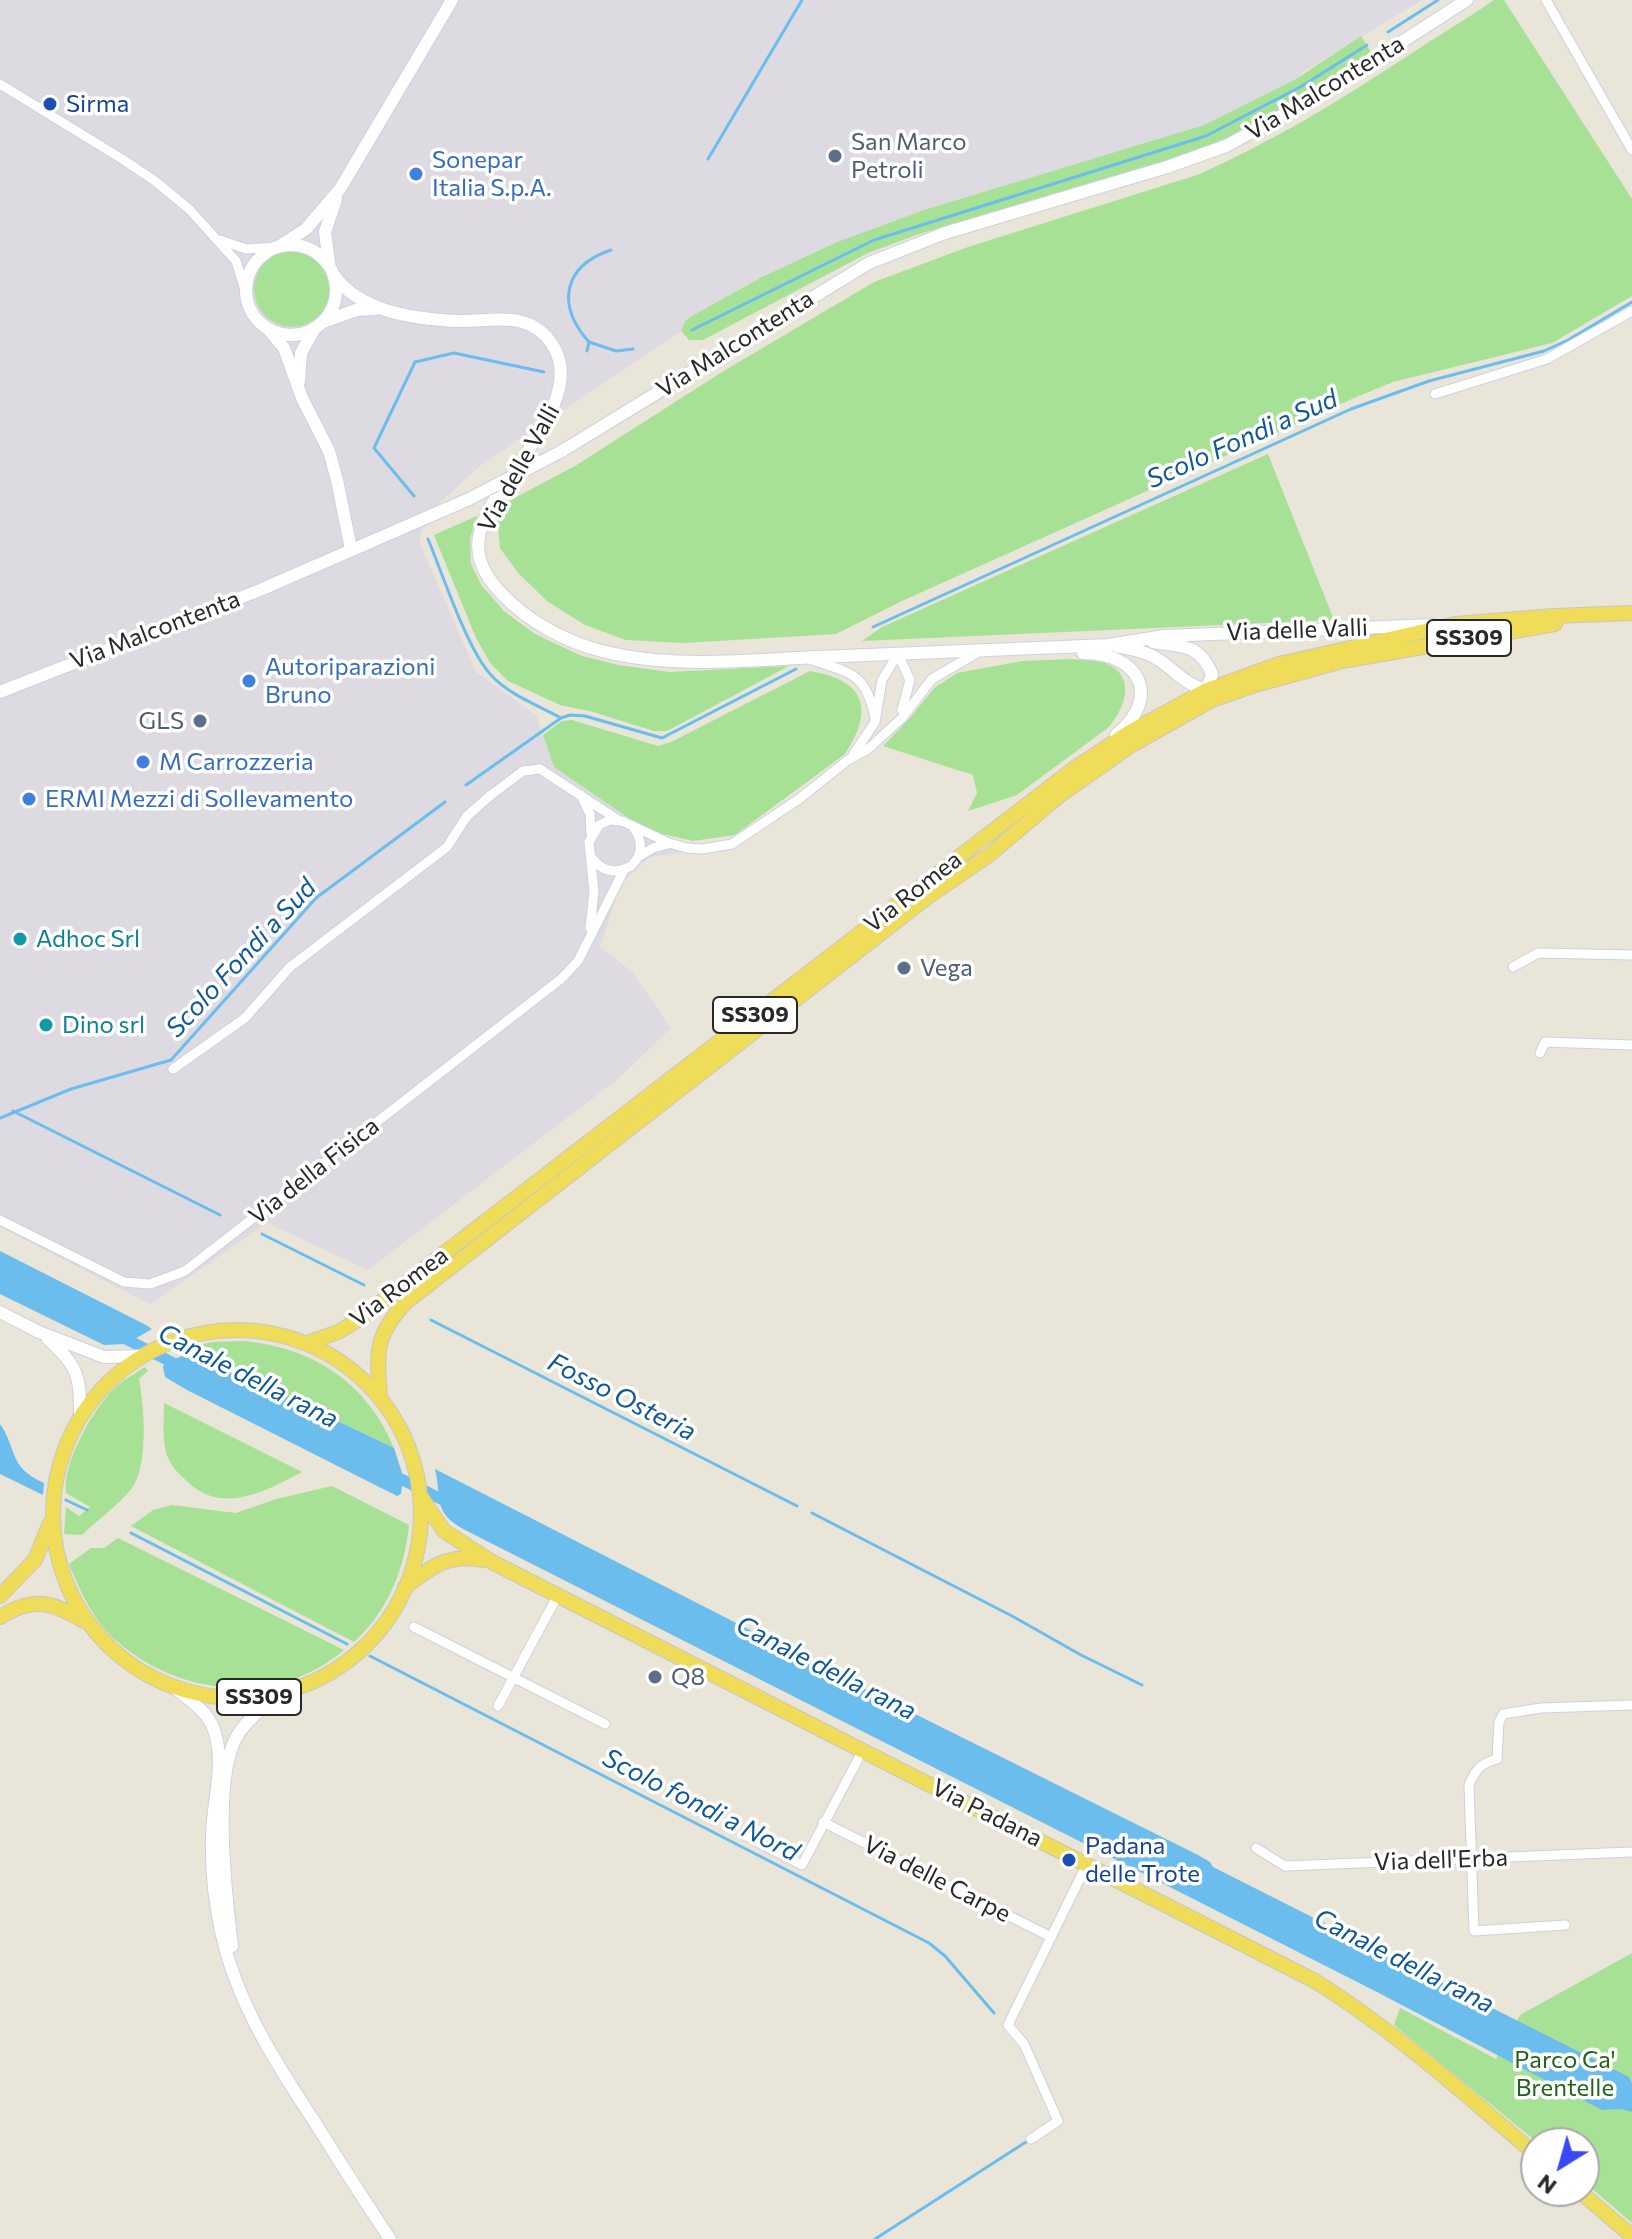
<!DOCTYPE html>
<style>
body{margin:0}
#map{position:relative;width:1632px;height:2239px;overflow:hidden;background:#eae5d9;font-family:Commissioner,sans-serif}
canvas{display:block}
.north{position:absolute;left:1520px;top:2127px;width:80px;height:80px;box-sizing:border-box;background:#fff;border:2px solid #a9a9a9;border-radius:50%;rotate:217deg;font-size:22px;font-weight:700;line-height:32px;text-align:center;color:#282828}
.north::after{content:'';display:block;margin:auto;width:28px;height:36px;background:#3847f8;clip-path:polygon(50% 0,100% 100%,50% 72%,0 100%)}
</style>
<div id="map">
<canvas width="1632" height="2239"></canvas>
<div class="north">N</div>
</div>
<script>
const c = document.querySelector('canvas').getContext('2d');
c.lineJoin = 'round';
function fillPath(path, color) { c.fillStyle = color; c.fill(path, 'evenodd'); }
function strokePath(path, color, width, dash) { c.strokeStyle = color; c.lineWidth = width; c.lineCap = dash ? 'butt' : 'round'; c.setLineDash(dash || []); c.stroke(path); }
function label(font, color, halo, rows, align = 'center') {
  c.font = font + ' Commissioner,sans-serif'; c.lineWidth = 7; c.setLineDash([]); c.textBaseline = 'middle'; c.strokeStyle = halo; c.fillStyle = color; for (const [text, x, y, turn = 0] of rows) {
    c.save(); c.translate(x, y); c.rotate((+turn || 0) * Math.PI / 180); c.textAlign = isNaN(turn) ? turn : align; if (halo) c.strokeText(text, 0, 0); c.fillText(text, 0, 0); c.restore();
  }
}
fillPath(new Path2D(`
 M0 0H1422L1303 72 1296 79 1204 125 924 210 837 242 762 277 692 316 681 331 481 465 426 515 419 541 476 672 536 715 554 767 680 853 650 857 621 883 600 947 632 972 671 1028 619 1078 368 1270 267 1223 150 1304 0 1227Z`), '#dddae2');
fillPath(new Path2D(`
 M1494 0H1504L1632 199V296L1552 343 1393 382 1354 398 902 601 836 634 684 643 626 640 585 625 547 601 518 573 500 548 497 517 505 503 575 466 722 372 874 282 968 247 1197 175C1272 142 1339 101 1406 57 1435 37 1466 20 1494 0Z
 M1361 36 1371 52 1368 55 1280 111 1222 140 1165 162 919 234 868 253 703 340H689L681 331 685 321 692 316 762 277 837 242 924 210 1204 125 1296 79Z
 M254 289a38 38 0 1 1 76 0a38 38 0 1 1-76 0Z
 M1268 454 1334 620 862 641 882 627Z
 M477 516 470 539 471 564 482 586 504 611 535 634 582 656 619 665 669 672 789 666 667 731H654L593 712 560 705 508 681 491 664 476 638 434 535Z
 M1070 659C1079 660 1088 660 1097 661 1136 669 1129 703 1109 727L1017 795 968 811 977 793 973 775 883 746 910 718 934 688 957 673 1023 661Z
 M810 671C865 680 875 709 845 754L735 835 693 841 646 830 554 767 543 735 562 721 572 720 658 746 671 742Z
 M245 1341C314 1348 367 1383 394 1448L223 1366C205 1366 207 1354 194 1351L193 1347 211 1342Z
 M145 1367 148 1371 139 1379C144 1407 149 1464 132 1488 118 1506 98 1519 82 1535L64 1534 66 1507 79 1516 90 1507 66 1493C62 1462 95 1405 118 1385 126 1378 136 1373 145 1367Z
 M164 1403 302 1472C267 1490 223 1516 188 1482 179 1474 169 1465 166 1452 162 1436 164 1419 164 1403Z
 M332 1486 409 1525C405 1569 387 1612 354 1642L131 1526 153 1510 172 1505 236 1513 276 1499Z
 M118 1538 336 1646 344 1650C279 1706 181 1697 118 1642 94 1622 81 1593 69 1564L91 1548H104Z
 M1632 1953V2223L1584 2182V2143H1538L1394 2025 1400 2008 1496 2059 1520 2015Z`), '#a7e195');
fillPath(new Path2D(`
 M0 1251 146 1325 152 1329 126 1344 104 1345 0 1294Z
 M194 1351C206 1354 205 1366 223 1366L394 1448 403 1476 401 1494 397 1496 187 1390 165 1377 163 1367 165 1363Z
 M0 1424C18 1450 8 1467 44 1483L43 1495 0 1474Z
 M435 1469 877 1695 1198 1855 1210 1862 1213 1867 1629 2077 1632 2083V2112L1621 2109 1602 2110 1377 1992 465 1530C432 1512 442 1500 435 1469Z`), '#6bbded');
strokePath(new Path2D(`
 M1388 32 1438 0
 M708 159 802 0
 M692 330 874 240 1206 136 1302 86 1367 45
 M589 342C556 305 563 266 611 250
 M587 351 589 342 616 351 633 349
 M414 496 374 448 415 362 454 353 544 372
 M428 539C443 575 467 649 491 675 509 695 538 705 561 718
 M873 627 1351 409 1429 381 1544 351 1568 340 1632 302
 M466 785 561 718 570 715 585 716 662 738 796 669
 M13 1111 220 1215
 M0 1118 71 1089 171 1060 316 898 445 802
 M262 1234 364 1285
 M431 1320 797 1506
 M66 1500 87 1510
 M812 1513 1012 1616 1081 1655 1142 1685
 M131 1533 347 1644
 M370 1656 929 1943 945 1956 994 2013
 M875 2239 1026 2142`), '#6bbded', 3);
strokePath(new Path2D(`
 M118 1335 181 1367
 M389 1473 449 1503`), '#6bbded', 11);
const street = new Path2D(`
 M1546 0 1632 150
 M0 84 122 159 155 181 189 209 236 261 246 293
 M220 240 246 249 278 247
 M1435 394 1547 359 1632 311
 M809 659C850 673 866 672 875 718
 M853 755 875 722 882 680 898 654 910 680 902 710
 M581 795 590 814 591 834
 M638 857 653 848 668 844
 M593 859C603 872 616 874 631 866 643 854 643 840 633 827
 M590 928 594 892 589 842 599 825 610 820 622 821 669 843 687 848 703 849 732 844 799 799 848 760 868 749 902 718 932 679 980 651
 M1513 967 1538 953 1632 955
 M1540 1053 1545 1042 1632 1045
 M173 1069 245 1018 290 967 447 847 467 816 491 795 523 771 540 769 618 820
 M0 1220 124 1282 150 1284 185 1271 561 979 578 961 624 870
 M414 1627 605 1724
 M498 1706 558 1595
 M823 1822 1051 1937
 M746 1836 802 1865 863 1750
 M1256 1848 1285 1866 1632 1852
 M1565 1925 1474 1931 1469 1785C1475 1770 1481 1763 1497 1759L1499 1722 1503 1714 1541 1708 1632 1705
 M1031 2139 1058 2121 1024 2044 1008 2025 1087 1864`);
const secondary = new Path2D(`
 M246 290a45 45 0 1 1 90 0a45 45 0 1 1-90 0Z
 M278 247 306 229 340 189 452 0
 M329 262 325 232 336 199
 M333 274C359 312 414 319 458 321 492 322 529 309 552 344 588 397 504 471 484 520 471 550 481 573 503 595 529 622 566 642 602 651 672 669 748 660 819 657 916 653 1012 649 1109 645L1164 636 1433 625
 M323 322 356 310 375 309
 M269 330 284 348 302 398 329 451 337 480 351 549
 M299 381 301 353 315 328
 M562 451 869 263 945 233 1167 167 1226 146 1316 97 1467 0
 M1153 642C1182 647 1199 643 1212 674L1207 690 1209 694
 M1116 646C1131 649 1146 651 1159 660 1176 671 1187 686 1207 690
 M1083 653C1139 653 1163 697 1116 735
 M0 692 260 590 469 499
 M0 1312 39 1332 104 1357 141 1356
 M48 1339C79 1367 80 1376 80 1417
 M173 1686C186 1698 205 1709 212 1725 227 1758 213 1799 212 1834 211 1866 214 1899 221 1931 236 2001 275 2062 314 2121 339 2161 364 2200 390 2239
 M232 1946C226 1898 211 1773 239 1733 249 1718 265 1705 278 1694`);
const primary = new Path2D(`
 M53 1514a184 184 0 1 1 368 0a184 184 0 1 1-368 0Z
 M307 1343 338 1332 356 1321 1072 770 1128 733 1207 690 1279 664 1456 624 1554 616 1632 613
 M380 1397C377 1353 374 1337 405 1303L929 896 989 855 1059 796 1130 746 1212 700 1255 685 1342 661 1555 624
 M421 1497 444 1531 492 1562 1315 1981C1395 2031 1465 2094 1536 2155
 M405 1587C433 1566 448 1553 484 1560
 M0 1596 35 1560 50 1523
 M0 1617C34 1596 52 1602 84 1621
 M1579 2191 1632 2236`);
strokePath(street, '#ced0e1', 11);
strokePath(secondary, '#ced0e1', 14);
strokePath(primary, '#c7c7c7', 16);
strokePath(street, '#fff', 9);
strokePath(secondary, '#fff', 12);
strokePath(primary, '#efdc59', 14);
const secondaryBridge = new Path2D(`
 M469 499 562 451`);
strokePath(secondaryBridge, '#ced0e1', 14, []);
strokePath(secondaryBridge, '#fff', 12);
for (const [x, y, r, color] of [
 [50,104,8,"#1a4fb4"],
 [835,156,8,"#5c6f8a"],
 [416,174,8,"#3f7fe0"],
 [249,681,8,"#3f7fe0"],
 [200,721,8,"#5c6f8a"],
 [143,762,8,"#3f7fe0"],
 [29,799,8,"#3f7fe0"],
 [20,939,8,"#0f9aa8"],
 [904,968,8,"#5c6f8a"],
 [46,1025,8,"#0f9aa8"],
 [655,1677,8,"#5c6f8a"],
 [1069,1860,8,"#1a4fb4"]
]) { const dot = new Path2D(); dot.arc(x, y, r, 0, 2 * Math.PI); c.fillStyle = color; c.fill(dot); strokePath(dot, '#fff', 3); }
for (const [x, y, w] of [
 [1469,638,84],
 [755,1015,84],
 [259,1697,84]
]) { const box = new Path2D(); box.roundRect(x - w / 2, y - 18, w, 36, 6); c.fillStyle = '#fff'; c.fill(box); strokePath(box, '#282828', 2); }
label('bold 22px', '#282828', null, [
 ["SS309",1469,638],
 ["SS309",755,1015],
 ["SS309",259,1697]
]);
label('24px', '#282828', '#fff', [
 ["Via Malcontenta",1325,88,-31],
 ["Via Malcontenta",735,344,-32],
 ["Via delle Valli",519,468,-61],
 ["Via Malcontenta",155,630,-21],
 ["Via delle Valli",1297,630,-2],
 ["Via Romea",913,892,-38],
 ["Via della Fisica",314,1171,-38],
 ["Via Romea",399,1287,-37],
 ["Via Padana",987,1813,27],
 ["Via dell'Erba",1441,1860,-2],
 ["Via delle Carpe",937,1879,27]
]);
label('24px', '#164399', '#fff', [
 ["Sirma",66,104],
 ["Padana",1085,1846],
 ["delle Trote",1085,1874]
], 'left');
label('24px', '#4e5e75', '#fff', [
 ["San Marco",851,142],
 ["Petroli",851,170],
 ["GLS",184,721,"right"],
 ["Vega",920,968],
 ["Q8",671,1677]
], 'left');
label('24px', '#366cbe', '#fff', [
 ["Sonepar",432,160],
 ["Italia S.p.A.",432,188],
 ["Autoriparazioni",265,667],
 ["Bruno",265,695],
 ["M Carrozzeria",159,762],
 ["ERMI Mezzi di Sollevamento",45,799]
], 'left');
label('24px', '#0d838f', '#fff', [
 ["Adhoc Srl",36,939],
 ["Dino srl",62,1025]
], 'left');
label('24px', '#216319', '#fff', [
 ["Parco Ca'",1565,2060],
 ["Brentelle",1565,2088]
]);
label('italic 26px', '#0e5895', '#fff', [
 ["Scolo Fondi a Sud",1242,439,-24],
 ["Scolo Fondi a Sud",241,958,-47],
 ["Canale della rana",248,1376,27],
 ["Fosso Osteria",622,1397,27],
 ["Canale della rana",826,1668,27],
 ["Scolo fondi a Nord",701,1805,27],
 ["Canale della rana",1404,1961,27]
]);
</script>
